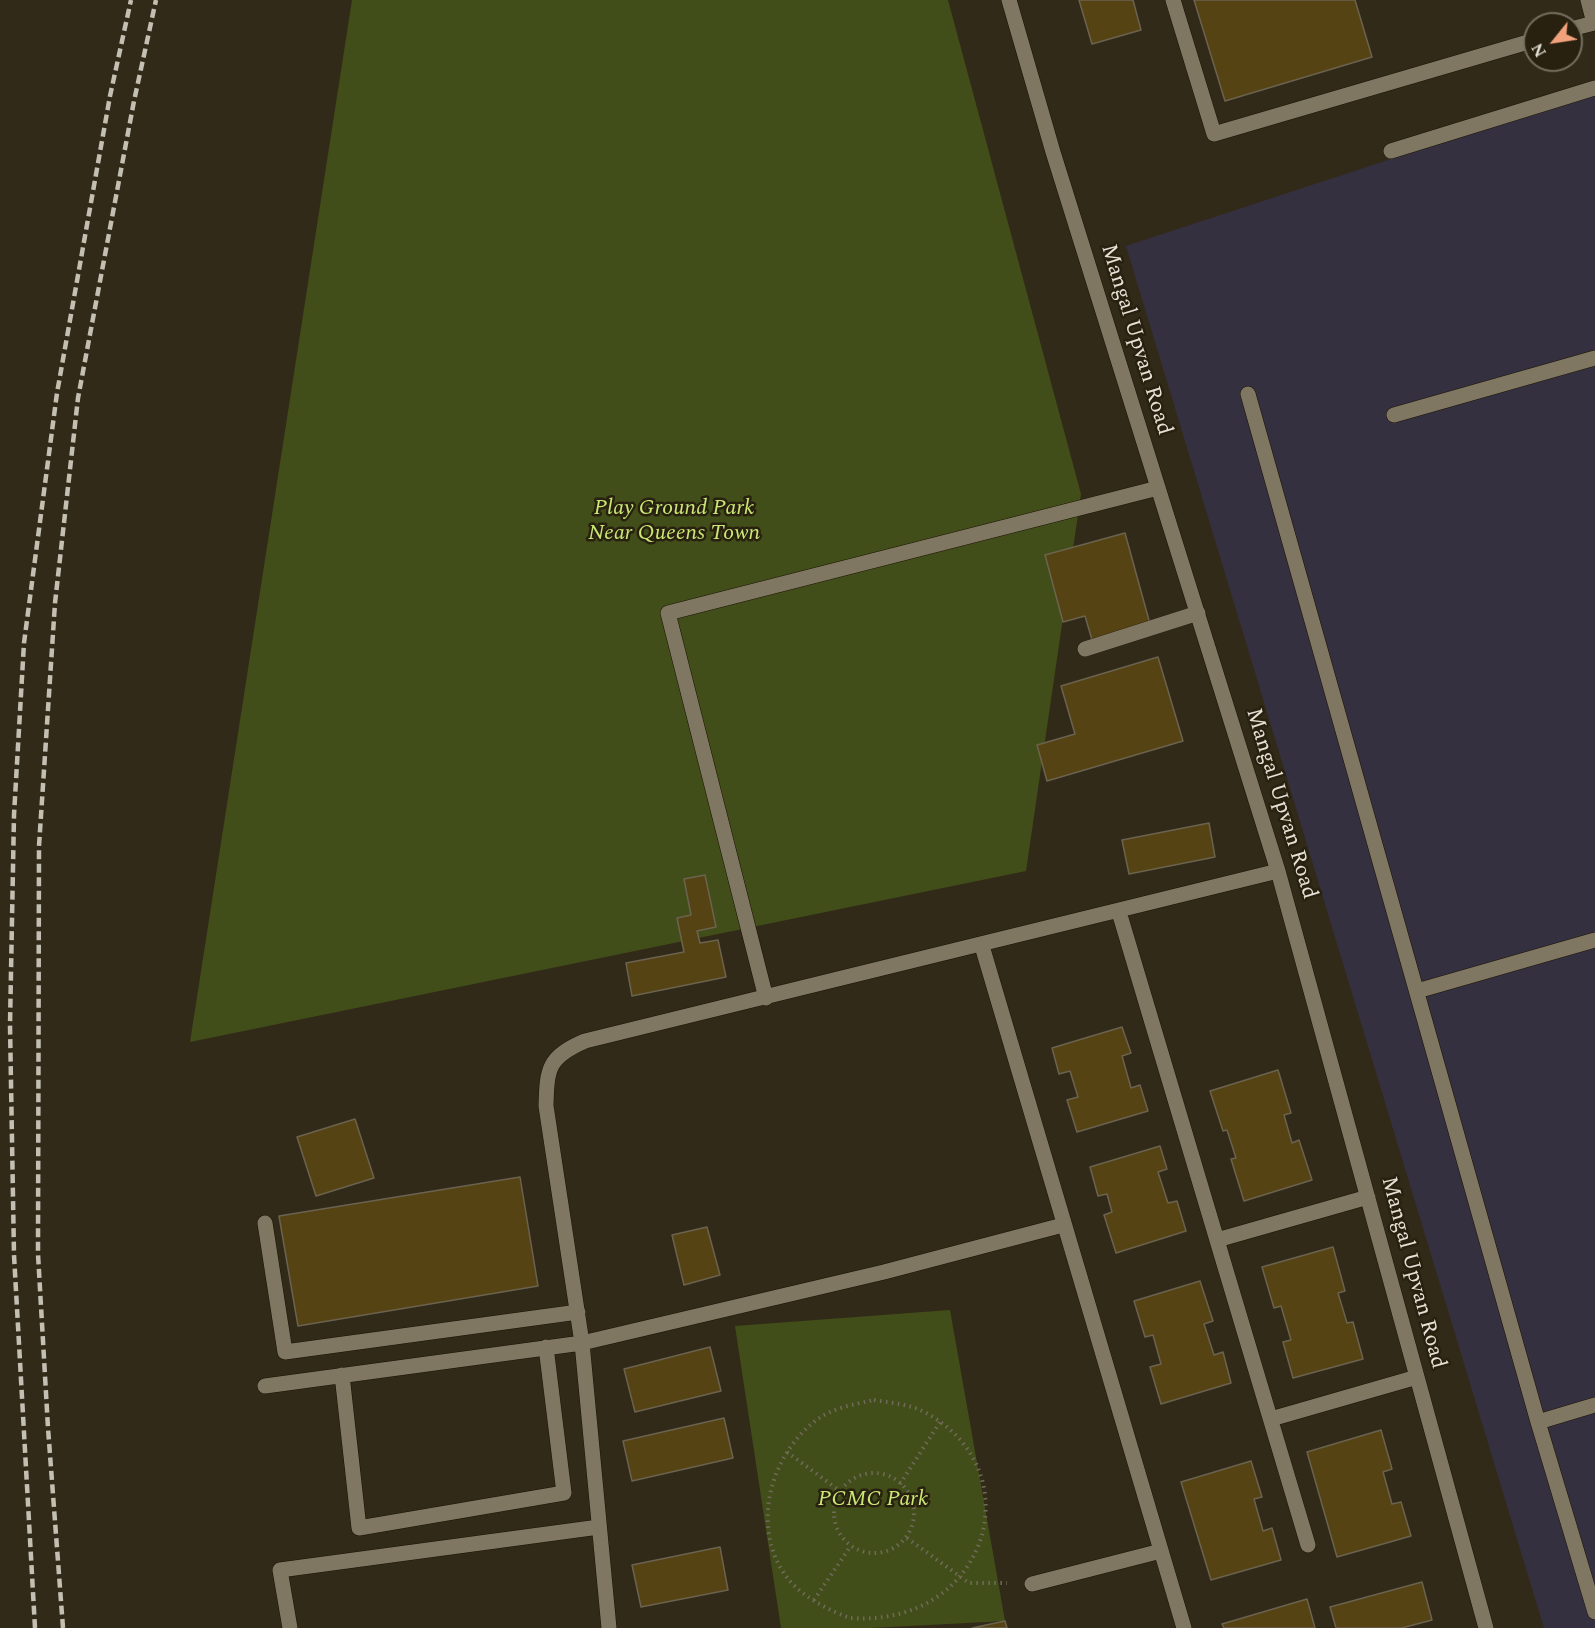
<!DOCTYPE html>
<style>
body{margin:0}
#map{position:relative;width:1595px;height:1628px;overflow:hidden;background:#322a19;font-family:Spectral,serif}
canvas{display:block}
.north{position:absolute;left:1523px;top:12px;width:60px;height:60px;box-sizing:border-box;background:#28210f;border:2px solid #746e5f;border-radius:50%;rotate:240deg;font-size:16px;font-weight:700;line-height:24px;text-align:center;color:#e6e1d6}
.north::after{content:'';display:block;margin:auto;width:21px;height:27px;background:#f1a17c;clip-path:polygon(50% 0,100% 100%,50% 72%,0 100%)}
</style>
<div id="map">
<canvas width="1595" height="1628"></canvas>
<div class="north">N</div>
</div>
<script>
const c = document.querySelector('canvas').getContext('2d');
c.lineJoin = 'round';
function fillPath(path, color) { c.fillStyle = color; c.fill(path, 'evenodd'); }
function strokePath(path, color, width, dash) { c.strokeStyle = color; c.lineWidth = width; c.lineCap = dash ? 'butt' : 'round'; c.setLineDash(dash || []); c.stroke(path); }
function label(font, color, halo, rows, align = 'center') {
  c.font = font + ' Spectral,serif'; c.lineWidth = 5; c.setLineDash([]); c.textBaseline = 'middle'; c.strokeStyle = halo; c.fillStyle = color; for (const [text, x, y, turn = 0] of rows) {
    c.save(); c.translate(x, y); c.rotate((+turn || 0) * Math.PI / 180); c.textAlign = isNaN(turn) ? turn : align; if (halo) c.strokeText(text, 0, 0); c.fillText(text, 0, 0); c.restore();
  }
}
fillPath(new Path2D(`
 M1595 92V1628H1544L1126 246Z`), '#343040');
fillPath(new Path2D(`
 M352 0H948L1081 494 1026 871 190 1042Z
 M950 1310 1005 1621 871 1628H781L735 1326Z`), '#424e19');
const building = new Path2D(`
 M1079 0H1133L1141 30 1092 44Z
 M1194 0H1355L1372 57 1225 101Z
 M1125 533 1150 624 1092 640 1085 616 1063 622 1045 555Z
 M1158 657 1183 741 1047 781 1037 745 1075 734 1061 686Z
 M1209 823 1215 857 1129 874 1122 840Z
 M705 875 716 927 697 931 700 943 718 940 726 977 632 996 626 963 684 952 677 918 691 915 684 879Z
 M1122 1027 1131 1053 1122 1056 1131 1088 1140 1085 1148 1111 1077 1132 1067 1100 1078 1097 1070 1071 1059 1074 1052 1048Z
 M1278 1070 1291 1113 1284 1115 1292 1143 1299 1140 1312 1180 1244 1201 1231 1159 1236 1158 1227 1130 1223 1131 1210 1091Z
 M355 1119 374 1178 316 1196 297 1137Z
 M1160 1146 1167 1169 1158 1172 1168 1203 1177 1201 1186 1231 1116 1253 1104 1215 1112 1212 1107 1194 1098 1196 1090 1167Z
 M520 1177 538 1286 298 1326 279 1216Z
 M707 1227 720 1275 684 1285 672 1235Z
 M1333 1247 1345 1291 1338 1293 1347 1323 1353 1322 1363 1359 1293 1378 1283 1342 1291 1340 1281 1306 1274 1308 1262 1267Z
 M1200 1281 1213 1321 1204 1324 1214 1355 1223 1352 1231 1383 1161 1404 1150 1367 1161 1364 1153 1335 1145 1337 1134 1301Z
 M710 1347 721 1391 635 1412 624 1369Z
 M724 1418 733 1458 632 1481 623 1441Z
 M1381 1430 1392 1469 1383 1472 1392 1504 1401 1502 1411 1536 1337 1557 1307 1452Z
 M1251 1461 1262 1497 1254 1499 1263 1531 1272 1528 1281 1560 1211 1580 1181 1482Z
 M720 1547 728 1590 641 1607 632 1565Z
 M1422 1582 1432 1620 1402 1628H1336L1330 1607Z
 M1307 1599 1315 1628H1224L1222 1624Z
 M1005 1621 1007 1628H972Z`);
fillPath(building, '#554313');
strokePath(building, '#6b634f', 1.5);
const minor = new Path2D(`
 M1009 0 1053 152 1278 871 1486 1628
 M1173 0 1214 134 1535 40
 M1571 29 1594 23 1588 0
 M1391 151 1595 88
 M1248 394 1538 1422 1595 1612
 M1394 415 1595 358
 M1085 649 1198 613
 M1119 912 1308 1545
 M982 946 1184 1628
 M1417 991 1595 940
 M766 998 668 613 1158 488
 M265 1223 285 1352 578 1312
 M1217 1240 1368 1197
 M342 1375 359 1528 564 1493 546 1347
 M265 1386 582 1343 884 1272 1063 1225
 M1271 1419 1417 1377
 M1538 1422 1595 1405
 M1032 1584 1161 1551
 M290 1628 280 1570 599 1527
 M609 1628 582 1343 546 1106C547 1068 548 1057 585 1041L1278 871`);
strokePath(minor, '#1a1303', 16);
strokePath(new Path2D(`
 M874 1400C892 1403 910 1404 926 1413 1035 1472 986 1628 850 1618 830 1611 803 1597 789 1580 749 1531 769 1454 818 1419 833 1408 855 1404 874 1400Z
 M787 1452 840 1491
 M834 1513a40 40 0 1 1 80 0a40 40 0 1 1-80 0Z
 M900 1484 940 1422
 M907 1538 969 1583H1007
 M814 1600 850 1547`), '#716a5b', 4, [1.5, 4.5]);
strokePath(minor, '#807763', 15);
strokePath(new Path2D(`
 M35 1628 14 1255 10 1025 14 815 24 643 57 393 110 96 131 0
 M63 1628 48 1428 38 1254 39 846 55 603 78 398 134 101 156 0`), '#c4bfb3', 4.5, [9, 4.5]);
label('22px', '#e6e1d6', '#28210f', [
 ["Mangal Upvan Road",1135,340,73],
 ["Mangal Upvan Road",1280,804,73],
 ["Mangal Upvan Road",1412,1273,75]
]);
label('italic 22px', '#cbe876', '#28210f', [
 ["Play Ground Park",674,510],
 ["Near Queens Town",674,535],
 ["PCMC Park",873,1501]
]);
</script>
